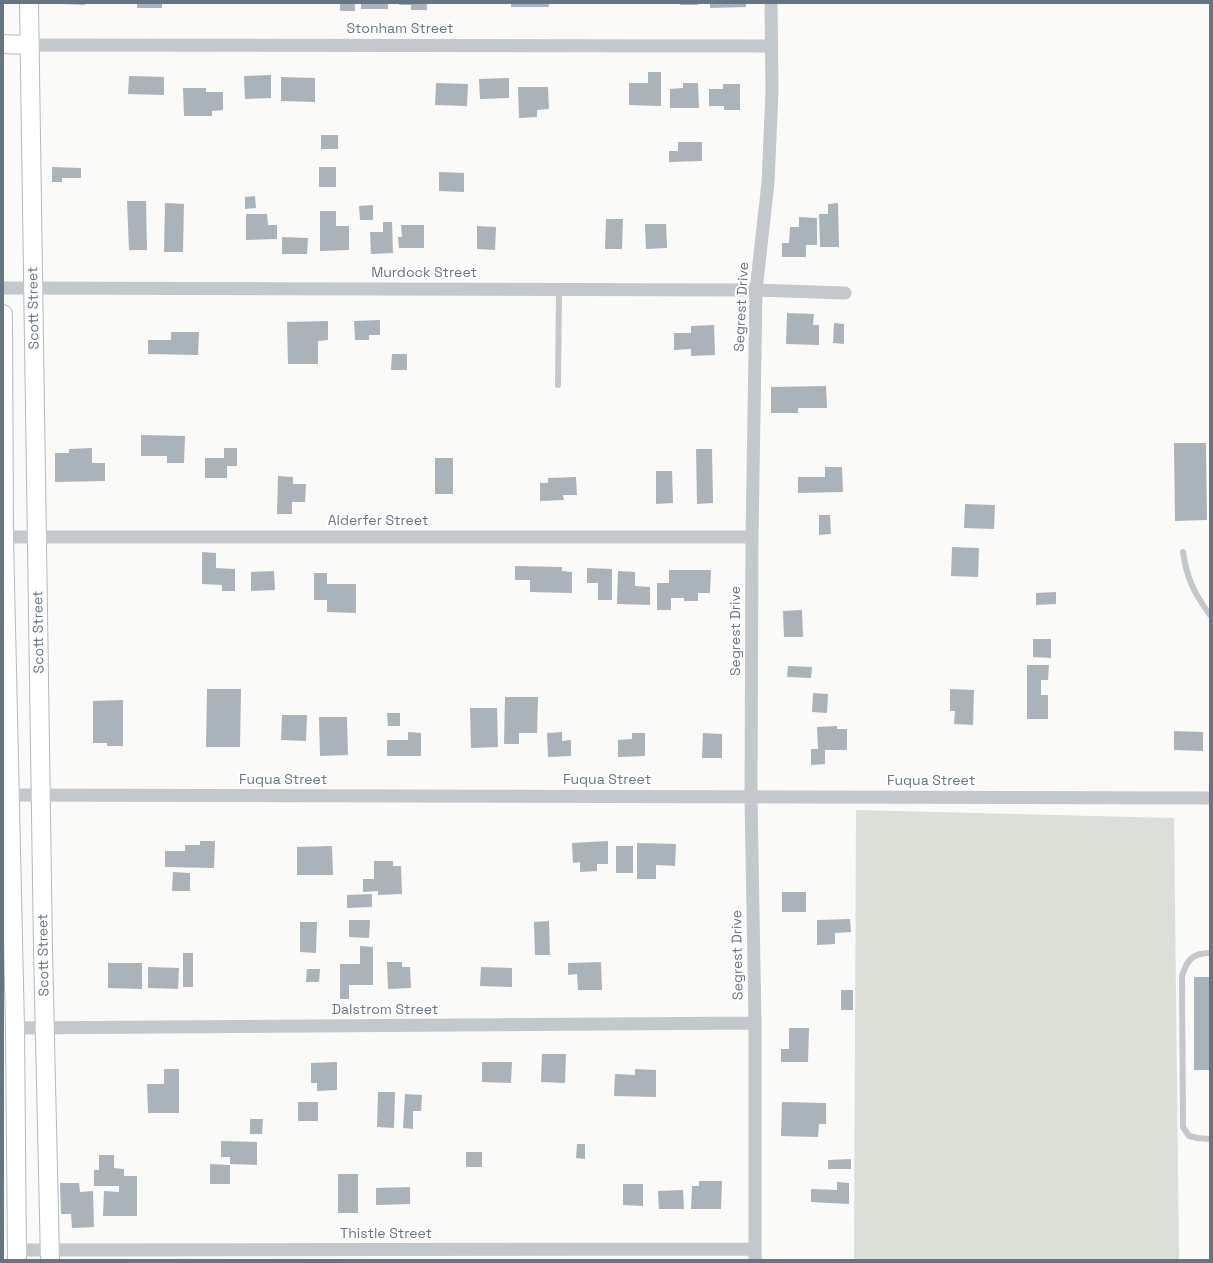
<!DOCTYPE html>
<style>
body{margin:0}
#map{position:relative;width:1213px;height:1263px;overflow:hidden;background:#fafaf8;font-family:"Space Grotesk",sans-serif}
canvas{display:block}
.frame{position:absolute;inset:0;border:4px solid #657683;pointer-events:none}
</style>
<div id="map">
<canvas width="1213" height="1263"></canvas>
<div class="frame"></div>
</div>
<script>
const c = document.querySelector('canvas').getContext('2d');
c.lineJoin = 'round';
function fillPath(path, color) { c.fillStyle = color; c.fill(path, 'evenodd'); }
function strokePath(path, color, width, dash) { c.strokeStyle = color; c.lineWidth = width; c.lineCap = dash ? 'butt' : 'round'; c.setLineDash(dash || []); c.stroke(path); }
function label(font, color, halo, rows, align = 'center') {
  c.font = font + ' "Space Grotesk",sans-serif'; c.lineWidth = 4; c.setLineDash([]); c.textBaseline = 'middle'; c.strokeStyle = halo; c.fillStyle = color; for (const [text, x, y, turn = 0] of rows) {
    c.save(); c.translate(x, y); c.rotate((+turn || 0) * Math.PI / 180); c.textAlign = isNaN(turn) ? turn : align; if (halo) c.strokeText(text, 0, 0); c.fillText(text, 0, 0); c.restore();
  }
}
fillPath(new Path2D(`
 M856 810 1174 818 1179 1260H854Z`), '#dadfd7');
fillPath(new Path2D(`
 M62 3H85V5L62 4Z
 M137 3H162V8H137Z
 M340 3H355V11H340Z
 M361 3H388V9H361Z
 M399 3H427V10H411V5H399Z
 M511 3H549V7H511Z
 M680 3H698V5H680Z
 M710 3H746V7L710 8Z
 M648 72H661V106L629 105V83H648Z
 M271 75V98L245 99 244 76Z
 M129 76 164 77V95L128 94Z
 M281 77 315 78V102L281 101Z
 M509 78V98L480 99 479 79Z
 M436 83 468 84 467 106 435 105Z
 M683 83H698L699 108H670V89L683 88Z
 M723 84H740V110H724V106H709V89H723Z
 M518 87H548L549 109 537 110V117L519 118Z
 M183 88H206V92H223V110L212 111V116H184Z
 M321 135H338V149H321Z
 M678 142H702V161L669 162V151H678Z
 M52 167 81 168V178H62V182H52Z
 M319 167H336V187H319Z
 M439 172 464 173V192L439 191Z
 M255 196 256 208 245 209V197Z
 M127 201H146L147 250H129Z
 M165 203 184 204 183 252H164Z
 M838 203 839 247H820L819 214H828V204Z
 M373 205V220H360L359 206Z
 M320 211H336V226H349V250L320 251Z
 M246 214H267L268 225H277V239L246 240Z
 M799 217 817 218V245H806V257H782V243H789L790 227H799Z
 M606 219H623L622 249H605Z
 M383 222H392L393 253 371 254 370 232H383Z
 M645 224H666L667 248 646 249Z
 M401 225H424V248H399L398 237H402Z
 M477 226 496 227 495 250 477 249Z
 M282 237 308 238 307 254H282Z
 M787 313 814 314 813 325H819V345L786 344Z
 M380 320V335H369V340H355L354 321Z
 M328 321V340L318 341V364H288L287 322Z
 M834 323 844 324V344L833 343Z
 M714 325 715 355 691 356V349L674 350V333H691V326Z
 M171 332H199L198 355 148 354V340H171Z
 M392 354H407V370H391Z
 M826 386 827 408H798V413H771V387Z
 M141 435 185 436 184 463H167V456H141Z
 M1174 443H1206L1207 520 1175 521Z
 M92 448V463H105V481L55 482V453H69V449Z
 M224 448H237V466H227V478H205V458H224Z
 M696 449H712L713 503 697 504Z
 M435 458H453V494H435Z
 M825 467H842L843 492 798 493V477H825Z
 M656 471H672L673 503 656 504Z
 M278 476 293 477V484H306L305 502H292V514H277Z
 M576 477 577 495H563L564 500 540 501V483H548V478Z
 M965 504 995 505 994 529 964 528Z
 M819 515H830L831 534 819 535Z
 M952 547 979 548 978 577 951 576Z
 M202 552 216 553V568L235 569V591H222V585L202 584Z
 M515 566 562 567V571L572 572V593L530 592V580H515Z
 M587 568 612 569V600H598V583H587Z
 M669 570H711L710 593H698V601H684V598H671V610H657V583H669Z
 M274 571 275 590 251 591V572Z
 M618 571 635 572V586L650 587V605L617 604Z
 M314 573H327V584H356V613L327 612V600H314Z
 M1056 592V604L1036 605V593Z
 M802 610 803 637H784L783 611Z
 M1033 639H1051V658L1033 657Z
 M1027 665H1049L1048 680H1041V695H1048V719H1027Z
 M788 666 812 667 811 678 787 677Z
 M207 689H241L240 747H206Z
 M950 689 974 690 973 725 954 724 955 711H950Z
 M813 693 828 694 827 713 812 712Z
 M505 697H538L537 733H519V744H504Z
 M123 700V746H107V743H93V701Z
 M470 708H497L498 747 471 748Z
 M387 713H400V726H388Z
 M282 715H307L306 741 281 740Z
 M319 717H347L348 755 320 756Z
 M837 726V729H847V750H825V764L811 765V749H818L817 727Z
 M1174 731 1203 732V751L1174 750Z
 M408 732 421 733V756H387V740H408Z
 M562 732V741L571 740V756L548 757 547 733Z
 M632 733H645V756L618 757V740L632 739Z
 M703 733 722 734V758H702Z
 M200 841H215L214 868 165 867V851H185V845H200Z
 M608 841V864H597V871L580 872V862L573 863 572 843Z
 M637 843 676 844 675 866 656 865V879H637Z
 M332 846 333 875H297V847Z
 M616 846H633V873H616Z
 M374 861H393V866H401L402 894 378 895V891L363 892V879H374Z
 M173 872 190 873V891H172Z
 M782 892H806V912H782Z
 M372 894V907L347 908V895Z
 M850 919 851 932 835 933V944L817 945V920Z
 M349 920H370L369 938 349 937Z
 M549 921 550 955H535L534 922Z
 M300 922H317L316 953 300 952Z
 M360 946 373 947V985H349V999H340V964H360Z
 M183 953H193V987H183Z
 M387 962H402V967H410L411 988 388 989Z
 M601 962 602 990H578L577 974 568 975V963Z
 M108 963H142V989L108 988Z
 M148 967 179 968 178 989 148 988Z
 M481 967 512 968V987L480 986Z
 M307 969H320L319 982H306Z
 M1194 977H1210V1070H1194Z
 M841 990H853V1010H841Z
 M789 1028H809L808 1062H781V1049H789Z
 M542 1054H566L565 1083 541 1082Z
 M337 1062V1090L317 1091V1083H311V1063Z
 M482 1062H512L511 1083 482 1082Z
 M164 1069H179V1113H148L147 1084H164Z
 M635 1069 656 1070V1097L614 1096 615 1074 635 1075Z
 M378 1092H395L394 1128 377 1127Z
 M405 1094 422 1095 421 1111H413V1129L403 1128Z
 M298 1102H318V1121H298Z
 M782 1102 826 1103V1124H819L818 1137 781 1136Z
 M250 1119H263L262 1134H250Z
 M221 1141 257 1142V1165L230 1164V1157H221Z
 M577 1144H585V1159L576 1158Z
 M466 1152H482V1167H466Z
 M99 1155H114V1168L124 1169V1176H137V1216H103L104 1191 119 1192V1186H94V1170H99Z
 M851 1159V1169H828V1160Z
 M210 1164 230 1165V1184H210Z
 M338 1174H358V1213H338Z
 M699 1181H722L721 1209H691L692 1186H699Z
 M837 1182 849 1183V1204L811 1202V1189L837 1190Z
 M60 1183H79L80 1192 93 1191 94 1227 72 1228 71 1214H61Z
 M623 1184H643V1206L623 1205Z
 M410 1187V1204L376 1205V1188Z
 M683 1190 684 1209H659L658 1191Z`), '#aab3b9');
const secondary = new Path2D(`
 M29 3 43 949 50 1260
 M3 44 28 45
 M3 314 4 537 15 1028 17 1260`);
strokePath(secondary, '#b3babf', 20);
strokePath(new Path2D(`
 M558 385 559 290
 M1183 552C1187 579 1194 593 1210 615
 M1210 953C1192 953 1187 960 1182 976L1183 1127 1189 1136 1197 1138 1210 1139`), '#c3c8cc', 6);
strokePath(new Path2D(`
 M28 45 771 46
 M3 288 756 290 845 293
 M4 537H752
 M3 795 1210 798
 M15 1028 755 1023
 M17 1250 755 1249
 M755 1260V1023L751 797 752 537 756 290 768 183 772 91 771 3`), '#c3c8cc', 13);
strokePath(secondary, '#fff', 18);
label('14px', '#657683', '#fff', [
 ["Stonham Street",400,29],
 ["Murdock Street",424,273],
 ["Segrest Drive",742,307,-87],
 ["Scott Street",34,308,-91],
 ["Alderfer Street",378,521],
 ["Segrest Drive",736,631,-90],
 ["Scott Street",39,632,-91],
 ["Fuqua Street",283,780],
 ["Fuqua Street",607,780],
 ["Fuqua Street",931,781],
 ["Scott Street",44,955,-91],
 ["Segrest Drive",738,955,-91],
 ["Dalstrom Street",385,1010],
 ["Thistle Street",386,1234]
]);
</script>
